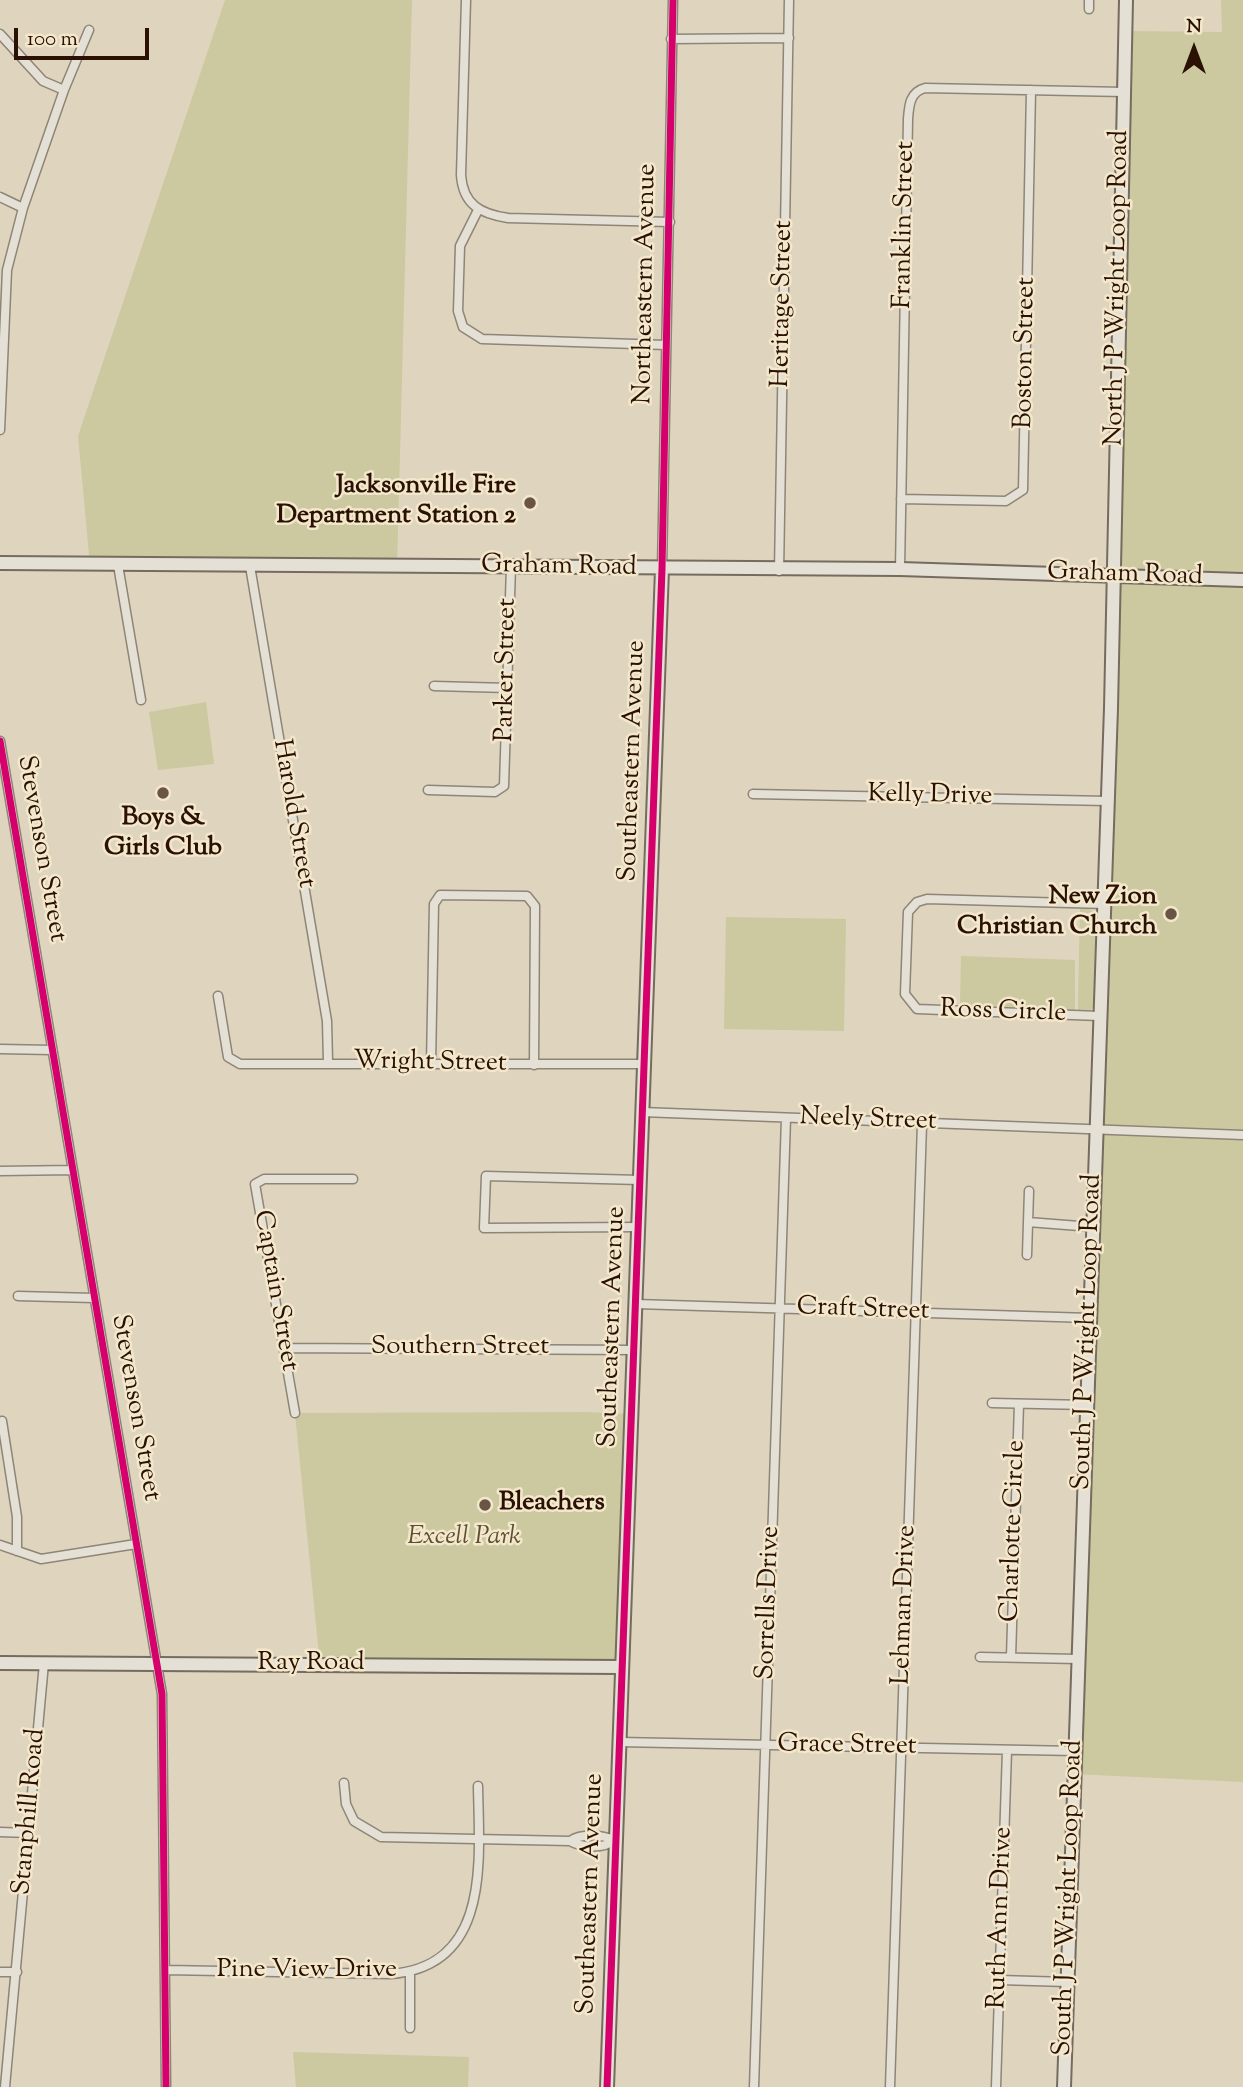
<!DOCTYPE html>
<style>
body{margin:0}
#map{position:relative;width:1243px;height:2087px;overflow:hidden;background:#dfd4bd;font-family:"Sorts Mill Goudy",serif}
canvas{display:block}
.north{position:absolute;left:1159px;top:14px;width:70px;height:70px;-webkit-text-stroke:5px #f3e7cc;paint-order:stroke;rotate:0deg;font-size:19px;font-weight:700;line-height:28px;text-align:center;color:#2b1103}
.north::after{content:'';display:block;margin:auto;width:24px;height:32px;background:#2b1103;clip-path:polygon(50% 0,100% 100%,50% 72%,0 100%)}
.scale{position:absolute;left:14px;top:28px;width:135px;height:32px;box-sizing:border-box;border:4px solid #2b1103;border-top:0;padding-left:9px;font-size:21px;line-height:24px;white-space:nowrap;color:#2b1103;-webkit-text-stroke:5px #f3e7cc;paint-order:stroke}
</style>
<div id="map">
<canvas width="1243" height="2087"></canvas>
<div class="north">N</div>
<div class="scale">100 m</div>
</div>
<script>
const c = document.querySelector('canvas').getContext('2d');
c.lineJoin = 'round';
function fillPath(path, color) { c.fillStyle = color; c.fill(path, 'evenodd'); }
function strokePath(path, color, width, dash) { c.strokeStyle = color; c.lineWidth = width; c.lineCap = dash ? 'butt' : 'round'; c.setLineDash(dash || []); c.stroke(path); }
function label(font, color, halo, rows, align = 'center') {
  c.font = font + ' "Sorts Mill Goudy",serif'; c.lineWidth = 5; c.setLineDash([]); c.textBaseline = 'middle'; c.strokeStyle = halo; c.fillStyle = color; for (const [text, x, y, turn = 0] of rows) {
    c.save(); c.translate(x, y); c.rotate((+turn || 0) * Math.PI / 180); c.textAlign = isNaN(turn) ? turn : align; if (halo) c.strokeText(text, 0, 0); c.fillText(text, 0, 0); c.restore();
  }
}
fillPath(new Path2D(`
 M225 0H412L397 566 90 565 78 436Z
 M1221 0H1243V1782L1074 1774 1125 31 1222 32Z
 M206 702 214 764 158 770 149 712Z
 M1087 908 1099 916 1095 1006 1090 1011H1078V1001L1080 909Z
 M726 917 846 919 844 1031 724 1029Z
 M961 956 1075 960V1010L960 1005Z
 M585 1412 632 1414 621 1667 320 1665 295 1413Z
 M293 2052 469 2057 468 2087H296Z`), '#ccc8a0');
const street = new Path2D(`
 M466 0 461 175C463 205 481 214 508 218L670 222
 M1089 9V0
 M0 34 43 81 64 90
 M671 39 789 38
 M0 197 23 208
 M478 210 460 246 458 311 463 327 482 339 666 345
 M0 430 7 270 23 208 64 90 89 30
 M901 499 1006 501 1023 490 1031 90
 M118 565 141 700
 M250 566 327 1021 328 1062
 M662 569 673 0
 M900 569 908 119C909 105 910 92 925 88L1124 92
 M779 571 789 0
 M434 686 508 688
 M0 741 162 1694 166 2087
 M428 790 495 792 504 786 511 566
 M753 794 1108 801
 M218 996 228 1057 240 1064H644
 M1099 1016 917 1009 905 994 908 912 917 902 927 899 1105 904
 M0 1049 52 1050
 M431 1064 434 904 440 895 527 896 535 906 534 1065
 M642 1112 1243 1135
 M0 1171 73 1170
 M1028 1222 1092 1227
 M639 1227 484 1228 486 1176 640 1180
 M1027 1255 1029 1191
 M18 1296 94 1298
 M636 1304 1090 1318
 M285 1348 635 1350
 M992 1403 1087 1405
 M295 1413 255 1184 264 1179H353
 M2 1421 17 1517V1551
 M0 1545 41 1559 136 1544
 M980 1657 1078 1659
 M1011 1657 1019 1404
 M619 1742 1075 1751
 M344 1783 346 1804 354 1821 381 1837 570 1841C582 1833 602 1835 615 1840
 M0 1832 29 1833
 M570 1841C582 1848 604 1849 615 1840
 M165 1970 391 1974C492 1966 479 1858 478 1786
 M0 1972H17
 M1000 1980 1067 1982
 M410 2028V1973
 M5 2087 44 1663
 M754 2087 786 1118
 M890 2087 922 1124
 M996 2087 1007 1750`);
const secondary = new Path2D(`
 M0 563 900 569 1243 580
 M0 1663 621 1667
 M607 2087 662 569
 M1064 2087 1111 708 1126 0`);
strokePath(street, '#8e8577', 11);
strokePath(secondary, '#756b5e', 16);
strokePath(street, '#e5e0d5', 8);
strokePath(secondary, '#e5e0d5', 12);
strokePath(new Path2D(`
 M0 741 162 1694 166 2087
 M607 2087 662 569 673 0`), '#d6006c', 7);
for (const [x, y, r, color] of [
 [530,503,7,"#6a5544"],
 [163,793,7,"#6a5544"],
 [1171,914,7,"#6a5544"],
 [485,1505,7,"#6a5544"]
]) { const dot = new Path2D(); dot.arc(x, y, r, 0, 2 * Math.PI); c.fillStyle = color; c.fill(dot); strokePath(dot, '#f3e7cc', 2.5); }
label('26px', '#2b1103', '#f3e7cc', [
 ["Franklin Street",906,225,-89],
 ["Northeastern Avenue",647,284,-89],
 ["North J P Wright Loop Road",1119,288,-89],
 ["Heritage Street",784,304,-89],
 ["Boston Street",1027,353,-89],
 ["Graham Road",559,568,1],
 ["Graham Road",1125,576,2],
 ["Parker Street",508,670,-89],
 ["Southeastern Avenue",634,761,-88],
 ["Kelly Drive",930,797,1],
 ["Harold Street",292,814,80],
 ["Stevenson Street",40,849,80],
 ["Ross Circle",1003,1013,2],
 ["Wright Street",430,1064,1],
 ["Neely Street",868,1121,2],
 ["Captain Street",274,1291,80],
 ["Craft Street",863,1311,2],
 ["Southeastern Avenue",614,1327,-88],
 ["South J P Wright Loop Road",1089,1332,-88],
 ["Southern Street",460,1349],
 ["Stevenson Street",134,1408,80],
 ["Charlotte Circle",1015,1531,-88],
 ["Sorrells Drive",770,1603,-88],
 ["Lehman Drive",906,1605,-88],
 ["Ray Road",311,1665],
 ["Grace Street",847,1747,1],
 ["Stanphill Road",31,1812,-85],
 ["Southeastern Avenue",592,1894,-88],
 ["South J P Wright Loop Road",1070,1898,-88],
 ["Ruth Ann Drive",1002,1918,-88],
 ["Pine View Drive",307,1972]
]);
label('bold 26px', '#2b1103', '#f3e7cc', [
 ["Jacksonville Fire",516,488],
 ["Department Station 2",516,518],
 ["Boys &",163,820,"center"],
 ["Girls Club",163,850,"center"],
 ["New Zion",1157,899],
 ["Christian Church",1157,929],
 ["Bleachers",499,1505,"left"]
], 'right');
label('italic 26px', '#5e4e32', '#f3e7cc', [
 ["Excell Park",464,1539]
]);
</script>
